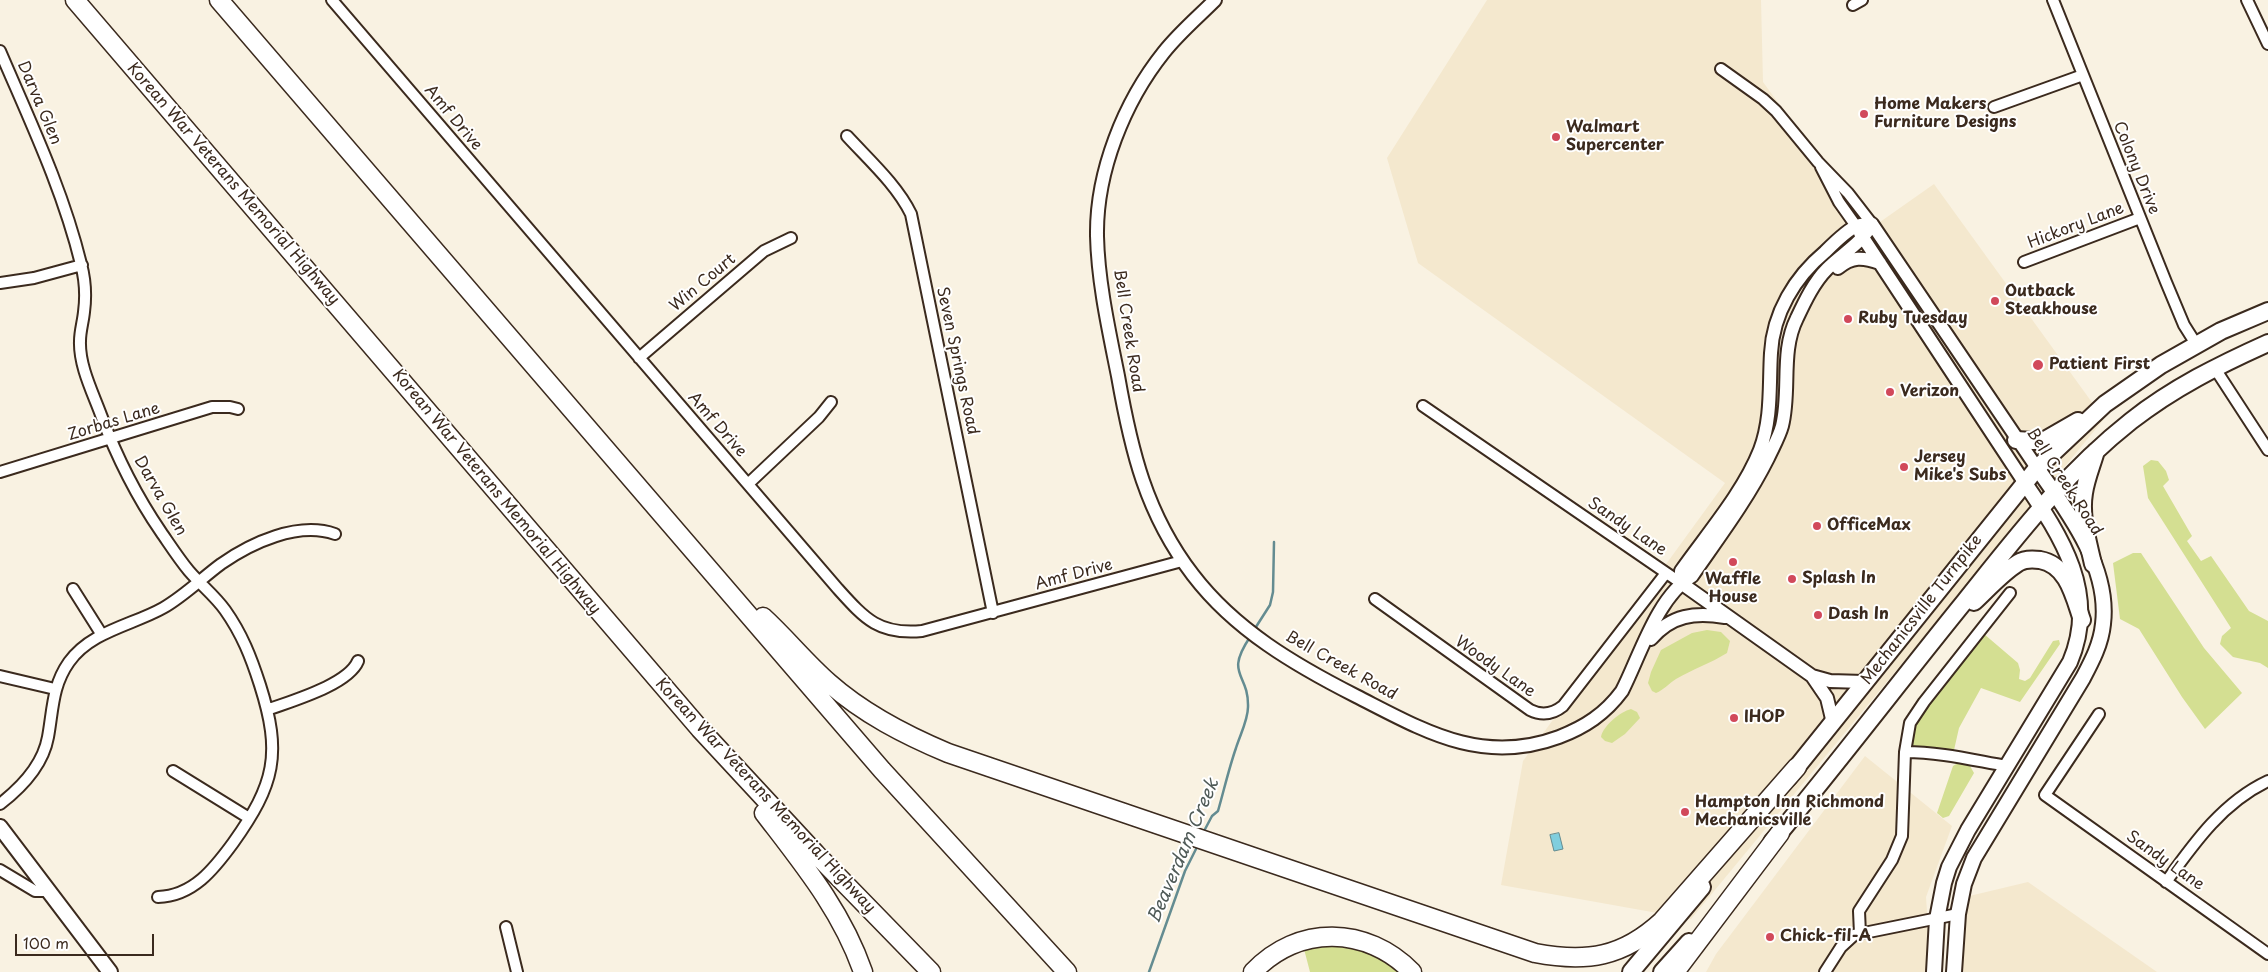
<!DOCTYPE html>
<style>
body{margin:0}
#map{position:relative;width:2268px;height:972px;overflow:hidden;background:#f9f2e2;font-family:"Playpen Sans",sans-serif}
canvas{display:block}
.scale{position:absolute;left:15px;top:934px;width:139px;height:22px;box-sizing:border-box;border:2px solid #3b2a1e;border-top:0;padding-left:6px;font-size:15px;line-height:18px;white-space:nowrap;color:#3b2a1e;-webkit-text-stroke:4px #fff;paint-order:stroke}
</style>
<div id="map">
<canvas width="2268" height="972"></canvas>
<div class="scale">100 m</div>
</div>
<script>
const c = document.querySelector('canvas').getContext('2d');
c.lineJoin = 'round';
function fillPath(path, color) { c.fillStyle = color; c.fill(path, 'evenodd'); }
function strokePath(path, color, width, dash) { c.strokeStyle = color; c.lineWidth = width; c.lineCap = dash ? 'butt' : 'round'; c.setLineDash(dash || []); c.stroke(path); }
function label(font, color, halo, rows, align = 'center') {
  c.font = font + ' "Playpen Sans",sans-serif'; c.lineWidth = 4; c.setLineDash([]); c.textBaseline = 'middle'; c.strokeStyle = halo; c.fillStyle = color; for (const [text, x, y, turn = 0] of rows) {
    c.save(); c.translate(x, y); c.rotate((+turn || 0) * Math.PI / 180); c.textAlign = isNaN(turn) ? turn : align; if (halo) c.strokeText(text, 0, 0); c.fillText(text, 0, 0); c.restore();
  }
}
fillPath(new Path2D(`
 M1487 0H1761L1763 82 1870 229 1934 184 2104 419 1691 919 1501 885 1523 761 1725 483 1418 263 1387 158Z
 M1865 756 1952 826 1926 897 1931 972H1706L1716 954Z
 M2028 882 2157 972H1954L1961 898Z`), '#f4e8ce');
fillPath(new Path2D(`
 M2151 460 2158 461 2166 471 2169 480 2163 486 2192 536 2187 541 2201 561 2211 556 2249 611 2268 621V668L2260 663 2233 657 2220 644 2222 636 2231 628 2148 498 2143 466Z
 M2133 553H2141L2204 648 2242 693 2205 729 2182 697 2139 629 2120 619 2113 563Z
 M1707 630 1721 632 1730 641 1727 653C1711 663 1693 669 1676 679 1669 683 1664 690 1656 693L1652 691 1648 683 1651 672 1661 650 1692 633Z
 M1984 634 2018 663 2020 670 2019 679 2025 681 2030 678 2053 641 2059 640 2060 644 2020 702 1981 688 1959 728 1954 750 1913 747 1910 745 1914 725Z
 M1631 709 1637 712 1640 718 1625 734 1612 743 1605 741 1601 737C1603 726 1620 712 1631 709Z
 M1958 763 1970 766 1974 773 1949 816 1943 818 1937 813 1953 766Z
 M1321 945C1357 946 1371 949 1399 972H1310L1304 949Z`), '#d4df92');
const water = new Path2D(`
 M1559 833 1563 849 1554 851 1550 835Z`);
fillPath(water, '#80cede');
strokePath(water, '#648c91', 1);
strokePath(new Path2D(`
 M1254 630 1270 605 1273 592 1274 542
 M1203 833 1212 816 1218 811C1224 790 1229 768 1236 748 1240 735 1248 720 1248 707 1249 672 1224 676 1250 637
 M1149 972 1185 871 1198 845`), '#648c91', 2.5);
const minor = new Path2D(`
 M332 0 838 589C865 619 879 635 922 631L1182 561
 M2053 0 2166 282 2184 325 2196 344
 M2247 0 2268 44
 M1853 5 1862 0
 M0 51C30 121 63 190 81 264 85 279 86 297 84 312 83 322 80 331 80 341 79 366 93 393 101 415 116 455 137 497 161 532 170 545 179 559 189 571 201 585 215 596 225 610 242 634 251 657 260 685 282 754 275 784 233 843 214 869 193 896 158 897
 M1721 69 1763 99 1776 111 1818 162 1848 193 1872 224
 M1994 107 2083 75
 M847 136C869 160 897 185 911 214L993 613
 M1821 167 1839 202 1856 226
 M2024 262 2140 218
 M0 283 34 278 82 265
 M639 358 764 251 791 238
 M2214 367 2268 450
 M1423 406 1681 583
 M0 472 212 407H230L238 409
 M748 484 819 417 831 402
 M73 589 102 635
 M1375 599 1530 710C1542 716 1553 714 1563 706L1666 573
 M0 676 55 689
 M267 710C291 701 348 685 358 661
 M2099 714 2045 795 2268 954
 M1905 752C1940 752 1972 760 2007 766
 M173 771 249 818
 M0 804C22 787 43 765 48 737 53 710 52 686 69 662 91 631 133 625 163 608 184 596 202 578 221 564 251 543 298 521 335 534
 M0 870 35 891H49
 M2166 882C2194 843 2223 802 2268 781
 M506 927 517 972
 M1860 934 1859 911 1892 860 1902 836 1905 752 1910 723 1924 702 2010 593
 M1825 972 1841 947 1854 935 1958 914`);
const tertiary = new Path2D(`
 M1215 0C1198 17 1179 33 1164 52 1124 102 1096 172 1097 236 1098 282 1109 331 1118 376 1131 450 1146 514 1193 575 1235 630 1295 665 1356 696 1423 730 1481 766 1559 737 1585 727 1605 714 1622 691 1640 656 1657 597 1692 576 1719 537 1747 500 1768 458 1773 447 1779 437 1782 426 1791 390 1780 352 1797 318 1805 301 1814 282 1827 269 1843 253 1861 244 1872 224
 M1872 224 2037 468
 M1860 233 2024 482
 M1838 268C1852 256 1863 257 1880 263
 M1681 583V571C1707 534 1743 493 1760 450 1772 418 1769 387 1771 353 1773 313 1795 277 1825 252 1832 245 1848 229 1857 226 1862 224 1868 225 1872 224
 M1681 583 1812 676 1827 698 1833 723
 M1651 639C1671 615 1695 612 1725 617
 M1812 676 1830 681 1864 682`);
const secondary = new Path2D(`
 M0 827 110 972
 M1934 972 1937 919 1944 883 1949 867 1968 830 2070 662C2099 594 2062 537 2024 482
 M1954 972 1958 914 1964 884 1974 858 2083 678C2092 661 2101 644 2103 624 2110 567 2068 512 2037 468`);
const trunk = new Path2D(`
 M2016 440 2033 441 2045 440 2078 421
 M2093 564C2088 541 2080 517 2084 493 2086 479 2092 465 2096 451
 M1974 602C1988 589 2002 573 2018 563 2024 559 2033 559 2040 560 2068 565 2074 597 2082 620
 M1788 778 2037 468 2105 404 2161 365 2221 331 2268 311
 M1772 842C1838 763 1900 681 1965 601 2017 536 2065 473 2131 421 2173 388 2219 365 2268 343
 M1631 972 1702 887
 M1662 972 1689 942`);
const motorway = new Path2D(`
 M75 0 700 729 816 854 931 972
 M219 0 882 770 1067 972
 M763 617C786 638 805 662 829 683 864 714 905 735 948 753L1535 953C1587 963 1623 957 1662 921L1797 767
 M764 813C803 864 842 911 863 972
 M1253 972C1298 924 1367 926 1412 972
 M1675 972 1780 833`);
strokePath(minor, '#3b2a1e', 14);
strokePath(tertiary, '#3b2a1e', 16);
strokePath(secondary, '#3b2a1e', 18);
strokePath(trunk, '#3b2a1e', 20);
strokePath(motorway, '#3b2a1e', 21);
strokePath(minor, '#fff', 10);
strokePath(tertiary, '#fff', 12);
strokePath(secondary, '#fff', 14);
strokePath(trunk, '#fff', 16);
strokePath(motorway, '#fff', 18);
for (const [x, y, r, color] of [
 [1864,114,5,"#d1495b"],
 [1556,137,5,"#d1495b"],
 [1995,301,5,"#d1495b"],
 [1848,319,5,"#d1495b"],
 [2038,365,6,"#d1495b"],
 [1890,392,5,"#d1495b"],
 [1904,467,5,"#d1495b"],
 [1817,526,5,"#d1495b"],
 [1733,562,5,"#d1495b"],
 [1792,579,5,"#d1495b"],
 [1818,615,5,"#d1495b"],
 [1734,718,5,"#d1495b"],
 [1685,812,5,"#d1495b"],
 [1770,937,5,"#d1495b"]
]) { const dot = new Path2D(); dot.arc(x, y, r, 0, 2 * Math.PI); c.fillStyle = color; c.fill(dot); strokePath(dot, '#fff', 2); }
label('16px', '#3b2a1e', '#fff', [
 ["Darva Glen",39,103,67],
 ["Amf Drive",453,118,50],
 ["Colony Drive",2136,168,68],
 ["Korean War Veterans Memorial Highway",233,184,49],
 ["Hickory Lane",2076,226,-21],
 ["Win Court",703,283,-40],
 ["Bell Creek Road",1128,331,81],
 ["Seven Springs Road",957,361,78],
 ["Zorbas Lane",114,422,-17],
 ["Amf Drive",717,425,49],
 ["Bell Creek Road",2064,482,57],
 ["Korean War Veterans Memorial Highway",496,492,50],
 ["Darva Glen",160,496,60],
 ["Sandy Lane",1627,527,34],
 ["Amf Drive",1074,575,-15],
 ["Mechanicsville Turnpike",1922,610,-52],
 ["Bell Creek Road",1341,666,29],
 ["Woody Lane",1495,667,35],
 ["Korean War Veterans Memorial Highway",765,796,47],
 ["Sandy Lane",2165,861,35]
]);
label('bold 16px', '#3b2a1e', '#fff', [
 ["Home Makers",1874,105],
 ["Furniture Designs",1874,123],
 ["Walmart",1566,128],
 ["Supercenter",1566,146],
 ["Outback",2005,292],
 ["Steakhouse",2005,310],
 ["Ruby Tuesday",1858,319],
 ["Patient First",2049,365],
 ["Verizon",1900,392],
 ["Jersey",1914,458],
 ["Mike's Subs",1914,476],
 ["OfficeMax",1827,526],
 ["Splash In",1802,579],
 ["Waffle",1733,580,"center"],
 ["House",1733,598,"center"],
 ["Dash In",1828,615],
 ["IHOP",1744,718],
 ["Hampton Inn Richmond",1695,803],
 ["Mechanicsville",1695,821],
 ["Chick-fil-A",1780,937]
], 'left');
label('italic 18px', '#505b58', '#fff', [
 ["Beaverdam Creek",1184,851,-67]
]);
</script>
